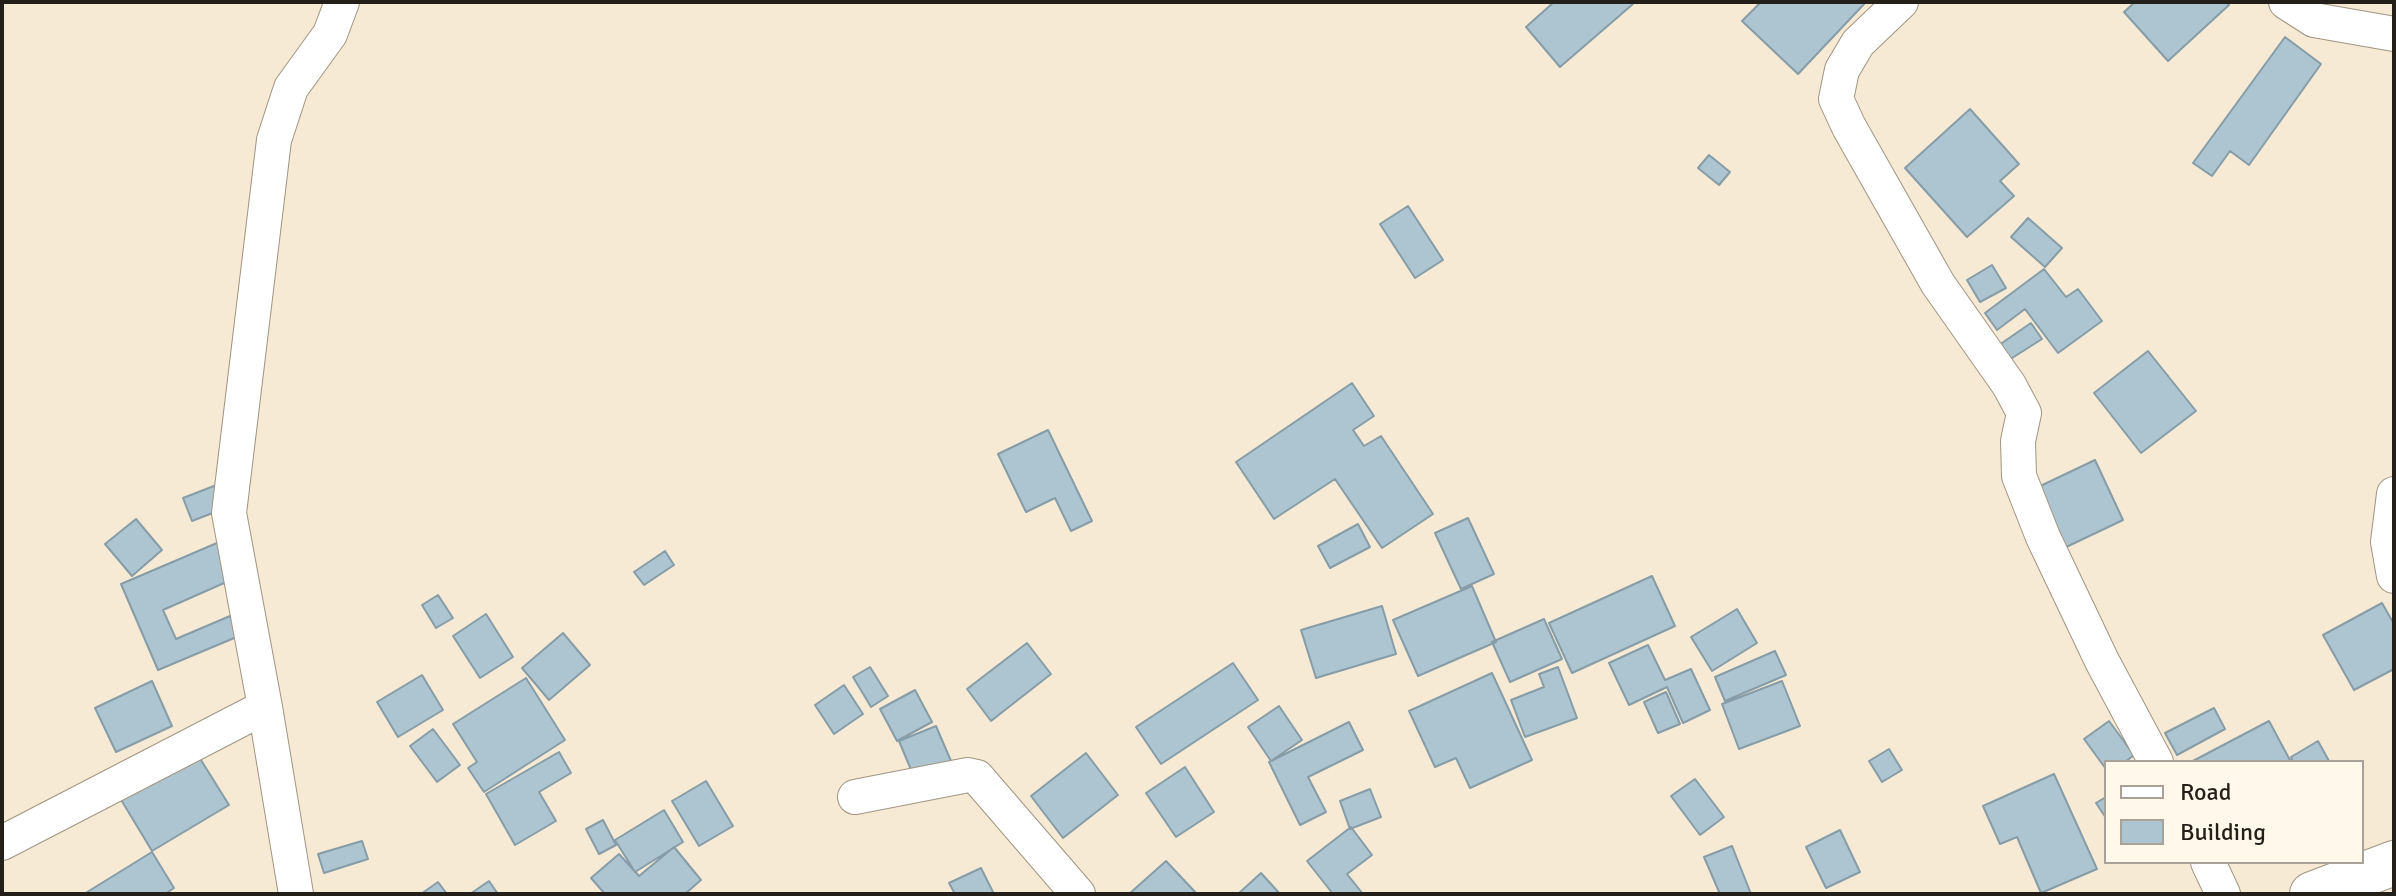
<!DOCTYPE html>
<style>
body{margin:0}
#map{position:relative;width:2396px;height:896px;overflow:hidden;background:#f6ead5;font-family:Signika,sans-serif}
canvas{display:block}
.frame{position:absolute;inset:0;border:4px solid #241f18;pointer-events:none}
.legend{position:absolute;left:2104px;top:760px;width:260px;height:104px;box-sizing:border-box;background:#fff8eb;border:2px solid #a7a197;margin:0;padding:10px 14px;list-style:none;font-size:24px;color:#241f18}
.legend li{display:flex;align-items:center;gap:16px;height:40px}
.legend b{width:40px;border:2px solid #a7a197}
</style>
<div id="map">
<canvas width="2396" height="896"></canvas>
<div class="frame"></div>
<ul class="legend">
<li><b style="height:10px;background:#fff"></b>Road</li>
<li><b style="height:22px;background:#adc5d0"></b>Building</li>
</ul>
</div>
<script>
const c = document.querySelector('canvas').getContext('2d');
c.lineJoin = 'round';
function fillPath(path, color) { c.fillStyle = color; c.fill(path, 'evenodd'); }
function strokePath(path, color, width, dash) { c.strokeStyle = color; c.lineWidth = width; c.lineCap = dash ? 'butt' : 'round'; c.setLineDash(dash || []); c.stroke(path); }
const building = new Path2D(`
 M1554 2H1631L1633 4 1560 67 1526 27Z
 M1761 2H1866L1798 74 1742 21Z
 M2135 2H2226L2229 5 2168 61 2124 12Z
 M2285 37 2321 64 2249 165 2230 151 2212 176 2193 163Z
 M1970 109 2019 164 2000 181 2014 196 1967 237 1905 168Z
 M1709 155 1730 172 1719 185 1698 168Z
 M1408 206 1443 260 1415 278 1380 224Z
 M2028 218 2062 248 2045 267 2011 237Z
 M1992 265 2006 288 1980 302 1967 280Z
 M2044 269 2066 297 2078 289 2102 321 2058 353 2025 309 1997 330 1985 313Z
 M2031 323 2042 339 2009 360 1999 345Z
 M2148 351 2196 411 2141 453 2094 393Z
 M1352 383 1374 416 1353 430 1364 446 1381 436 1433 514 1382 548 1335 479 1274 519 1236 462Z
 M1048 430 1092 521 1071 531 1055 498 1026 512 998 454Z
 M2095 460 2123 520 2062 549 2034 489Z
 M219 484 228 507 192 521 183 498Z
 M1468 518 1494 574 1461 589 1435 533Z
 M136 519 162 550 132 576 105 544Z
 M1358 524 1370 547 1330 568 1318 546Z
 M224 540 240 576 163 610 176 639 230 616 239 636 158 670 121 584Z
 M665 551 674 565 644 585 634 572Z
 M1652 576 1675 626 1572 673 1549 623Z
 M1472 586 1496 642 1418 676 1393 620Z
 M438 595 453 618 436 628 422 605Z
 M2382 603 2394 624V669L2354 690 2323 635Z
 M1382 606 1396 654 1316 678 1301 630Z
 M1737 609 1757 643 1712 671 1691 637Z
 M486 614 513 657 480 678 453 636Z
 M1544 619 1562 659 1510 682 1492 642Z
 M563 633 590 665 549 700 522 668Z
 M1027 643 1051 674 991 721 967 689Z
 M1648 645 1665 680 1691 669 1710 710 1683 723 1667 687 1629 705 1609 663Z
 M1775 651 1786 675 1725 701 1715 677Z
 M1233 663 1258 700 1161 764 1136 727Z
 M870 667 888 696 871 707 853 677Z
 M1558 667 1577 718 1525 737 1511 700 1544 687 1539 674Z
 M1492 673 1532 760 1470 788 1456 758 1435 767 1409 711Z
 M422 675 443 710 398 737 377 702Z
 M526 678 565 740 484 792 468 768 477 762 453 724Z
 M152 681 172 726 116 752 95 708Z
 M1782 681 1800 726 1739 749 1722 704Z
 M844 685 863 714 834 734 815 705Z
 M915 690 932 722 897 741 880 709Z
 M1666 692 1680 724 1658 733 1644 702Z
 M1279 706 1302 740 1271 761 1248 727Z
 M2214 708 2225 729 2177 755 2165 733Z
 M2109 721 2134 755 2125 762H2106V769L2084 739Z
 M2269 721 2291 762H2191Z
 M1349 722 1363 750 1308 777 1326 812 1300 825 1269 762Z
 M936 726 951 761 914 777 899 741Z
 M433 729 460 765 437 782 410 746Z
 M2318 741 2329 761 2293 762 2291 757Z
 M1889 749 1902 770 1882 782 1869 761Z
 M196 752 229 805 152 851 120 798Z
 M559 752 571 773 539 792 556 821 515 845 486 794Z
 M1086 753 1118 795 1063 838 1031 796Z
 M1185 767 1214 812 1176 837 1146 793Z
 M2054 774 2097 869 2041 893 2017 837 2000 844 1983 806Z
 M1695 779 1724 817 1700 835 1671 796Z
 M706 781 733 826 699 846 672 801Z
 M1370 789 1381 817 1350 829 1340 801Z
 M2106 797V818L2096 803Z
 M664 810 683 842 635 872 615 840Z
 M603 820 616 845 599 854 586 829Z
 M1351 827 1372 855 1347 874 1363 894H1333L1307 861Z
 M1840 830 1860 872 1826 888 1806 847Z
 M362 841 368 859 324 873 318 854Z
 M1732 846 1751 894H1720L1704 857Z
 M674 847 701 880 685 894H605L591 878 619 854 639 876Z
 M152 852 174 888 165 894H84Z
 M1166 861 1197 894H1129Z
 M981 868 994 894H955L949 883Z
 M1261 873 1280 894H1238Z
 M489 881 498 894H470Z
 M438 882 447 894H421Z`);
fillPath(building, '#adc5d0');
strokePath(building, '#869da8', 2);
const street = new Path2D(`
 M1901 2 1858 43 1842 70 1836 99 1849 127 1938 284 2009 385 2024 413 2018 441 2019 476 2043 537 2102 661 2156 762
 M2286 2 2314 20 2394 34
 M2394 494 2388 542 2394 576
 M855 797 968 775 977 777 1078 894
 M2 843 265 707
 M2208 862 2223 894
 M296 894 265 707 229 513 274 140 291 88 330 34 342 2`);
const highway = new Path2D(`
 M2312 894 2394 863`);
strokePath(street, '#a09582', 36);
strokePath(highway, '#a09582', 46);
strokePath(street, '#fff', 34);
strokePath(highway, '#fff', 44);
</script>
